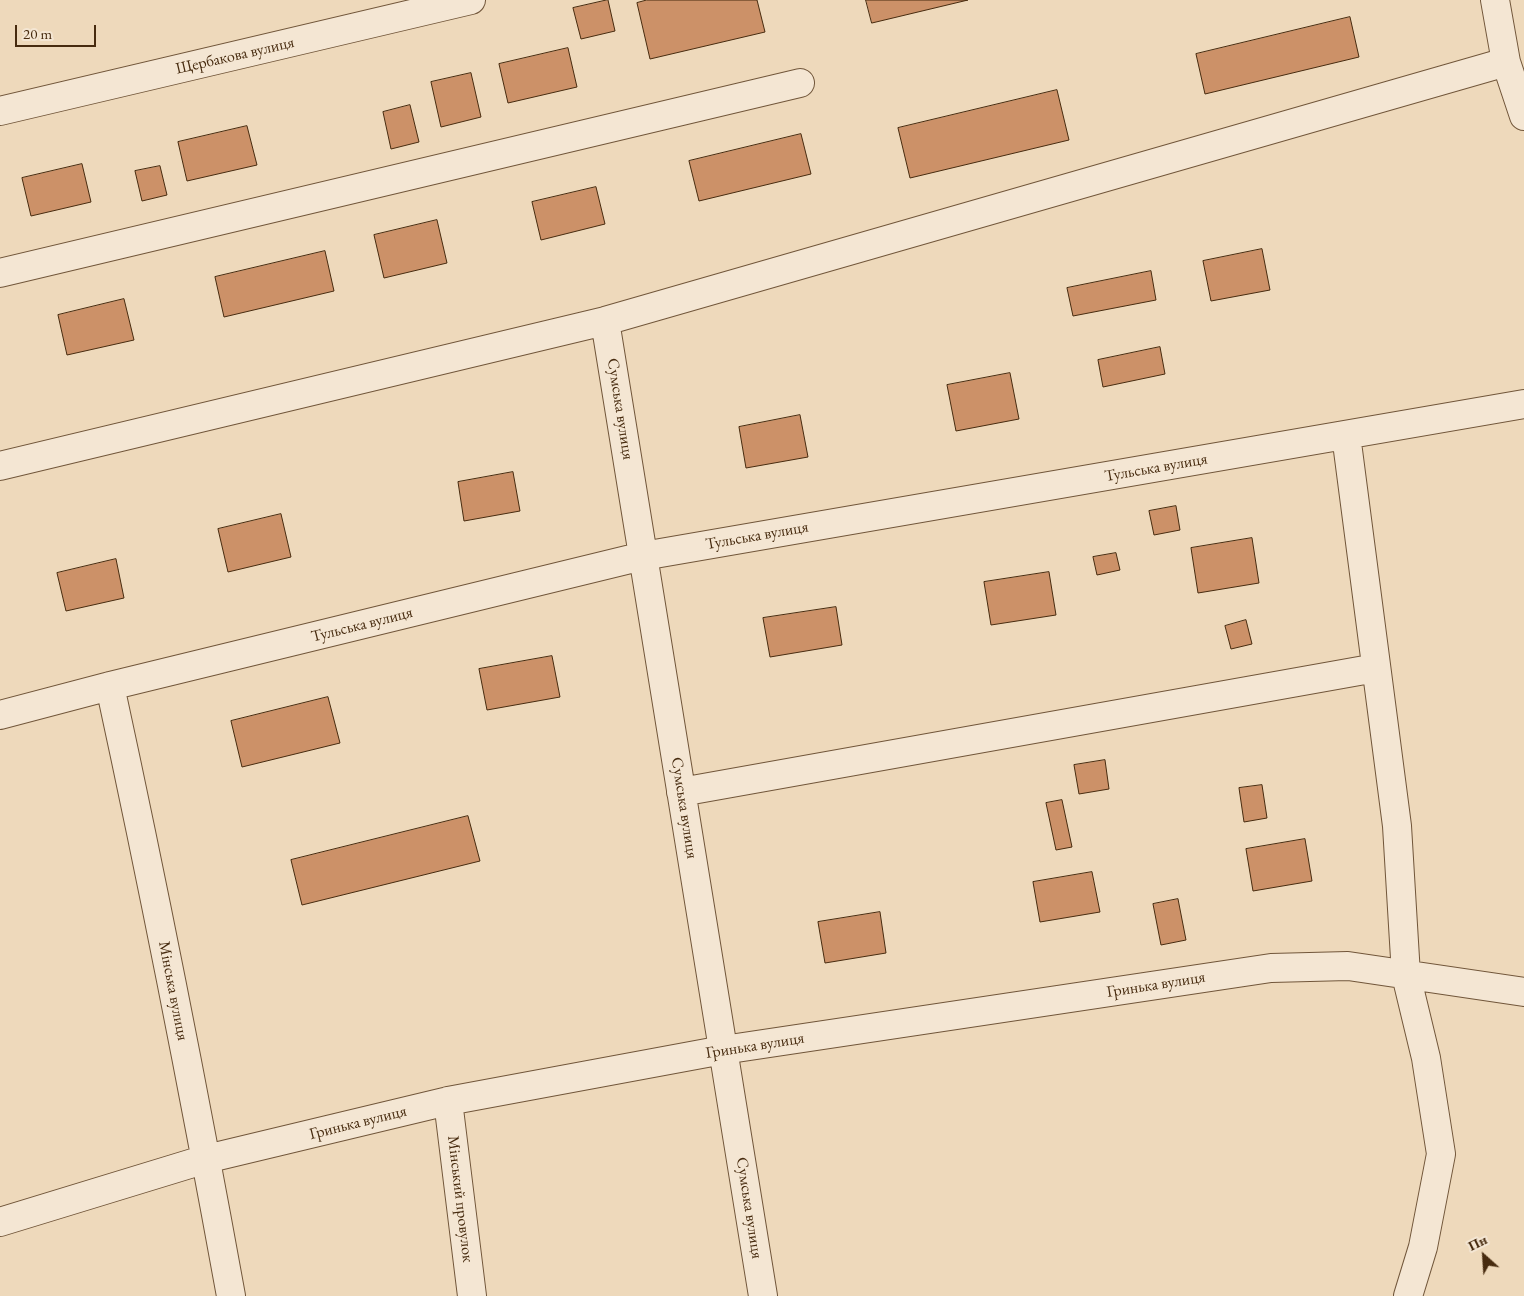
<!DOCTYPE html>
<meta charset="utf-8">
<style>
body{margin:0}
#map{position:relative;width:1524px;height:1296px;overflow:hidden;background:#eed9bb;font-family:"EB Garamond",serif}
canvas{display:block}
.north{position:absolute;left:1459px;top:1231px;width:50px;height:50px;-webkit-text-stroke:4px #f4e6d3;paint-order:stroke;rotate:334deg;font-size:14px;font-weight:700;line-height:20px;text-align:center;color:#472b0f}
.north::after{content:'';display:block;margin:auto;width:18px;height:22px;background:#472b0f;clip-path:polygon(50% 0,100% 100%,50% 72%,0 100%)}
.scale{position:absolute;left:15px;top:25px;width:81px;height:22px;box-sizing:border-box;border:2px solid #472b0f;border-top:0;padding-left:6px;font-size:15px;line-height:18px;white-space:nowrap;color:#472b0f;-webkit-text-stroke:4px #f4e6d3;paint-order:stroke}
</style>
<div id="map">
<canvas width="1524" height="1296"></canvas>
<div class="north">Пн</div>
<div class="scale">20 m</div>
</div>
<script>
const c = document.querySelector('canvas').getContext('2d');
c.lineJoin = 'round';
function fillPath(path, color) { c.fillStyle = color; c.fill(path, 'evenodd'); }
function strokePath(path, color, width, dash) { c.strokeStyle = color; c.lineWidth = width; c.lineCap = dash ? 'butt' : 'round'; c.setLineDash(dash || []); c.stroke(path); }
function label(font, color, halo, rows, align = 'center') {
  c.font = font + ' "EB Garamond",serif'; c.lineWidth = 4; c.setLineDash([]); c.textBaseline = 'middle'; c.strokeStyle = halo; c.fillStyle = color; for (const [text, x, y, turn = 0] of rows) {
    c.save(); c.translate(x, y); c.rotate((+turn || 0) * Math.PI / 180); c.textAlign = isNaN(turn) ? turn : align; if (halo) c.strokeText(text, 0, 0); c.fillText(text, 0, 0); c.restore();
  }
}
const building = new Path2D(`
 M608 0 615 31 581 39 573 8Z
 M647 0H757L765 32 650 59 637 3Z
 M866 0H968L872 23Z
 M1350 17 1359 57 1205 94 1196 54Z
 M568 48 577 87 508 103 499 64Z
 M471 73 481 117 441 127 431 82Z
 M1057 90 1069 140 910 178 898 128Z
 M410 105 419 142 391 149 383 112Z
 M247 126 257 165 187 181 178 142Z
 M801 134 811 174 699 201 689 161Z
 M82 164 91 202 31 216 22 178Z
 M160 166 167 195 142 201 135 171Z
 M596 187 605 224 541 240 532 202Z
 M437 220 447 263 384 278 374 235Z
 M1262 249 1270 290 1211 301 1203 261Z
 M325 251 334 291 224 317 215 277Z
 M1151 271 1156 300 1073 316 1067 288Z
 M124 299 134 340 67 355 58 315Z
 M1160 347 1165 374 1103 387 1098 360Z
 M1010 373 1019 419 956 431 947 385Z
 M800 415 808 457 746 468 739 427Z
 M513 472 520 511 464 521 458 482Z
 M1176 506 1180 530 1154 535 1149 511Z
 M281 514 291 557 228 572 218 529Z
 M1252 538 1259 583 1198 593 1191 548Z
 M1116 553 1120 570 1097 575 1093 557Z
 M116 559 124 598 66 611 57 573Z
 M1049 572 1056 615 991 625 984 582Z
 M836 607 842 645 770 657 763 618Z
 M1246 620 1252 644 1231 649 1225 626Z
 M552 656 560 697 487 710 479 669Z
 M328 697 340 743 242 767 231 721Z
 M1105 760 1109 789 1079 794 1074 765Z
 M1262 785 1267 818 1244 822 1239 788Z
 M1062 800 1072 847 1056 850 1046 803Z
 M468 816 480 861 302 905 291 860Z
 M1305 839 1312 881 1253 891 1246 849Z
 M1092 872 1100 912 1040 922 1033 882Z
 M1178 899 1186 940 1161 945 1153 904Z
 M880 912 886 953 825 963 818 922Z`);
fillPath(building, '#cc9168');
strokePath(building, '#472b0f', 1);
const minor = new Path2D(`
 M1495 0 1506 62 1524 116
 M0 111 471 0
 M0 273 800 83
 M605 321 763 1296
 M1346 435 1397 826 1406 975 1426 1058 1441 1154 1423 1247 1408 1296
 M0 466 605 321 1506 62
 M110 686C154 889 194 1092 231 1296
 M0 715 110 686 643 556 1524 404
 M681 792 1376 668
 M448 1101 472 1296
 M0 1222 206 1159 448 1101 723 1050 1271 968 1348 966 1524 992`);
strokePath(minor, '#71563a', 30);
strokePath(minor, '#f4e6d3', 28);
label('16px', '#472b0f', '#f4e6d3', [
 ["Щербакова вулиця",235,56,-13],
 ["Сумська вулиця",620,409,81],
 ["Тульська вулиця",1156,468,-10],
 ["Тульська вулиця",757,536,-10],
 ["Тульська вулиця",362,625,-14],
 ["Сумська вулиця",684,808,81],
 ["Гринька вулиця",1156,985,-9],
 ["Мінська вулиця",173,991,79],
 ["Гринька вулиця",755,1046,-9],
 ["Гринька вулиця",358,1123,-14],
 ["Мінський провулок",460,1199,83],
 ["Сумська вулиця",749,1208,81]
]);
</script>
